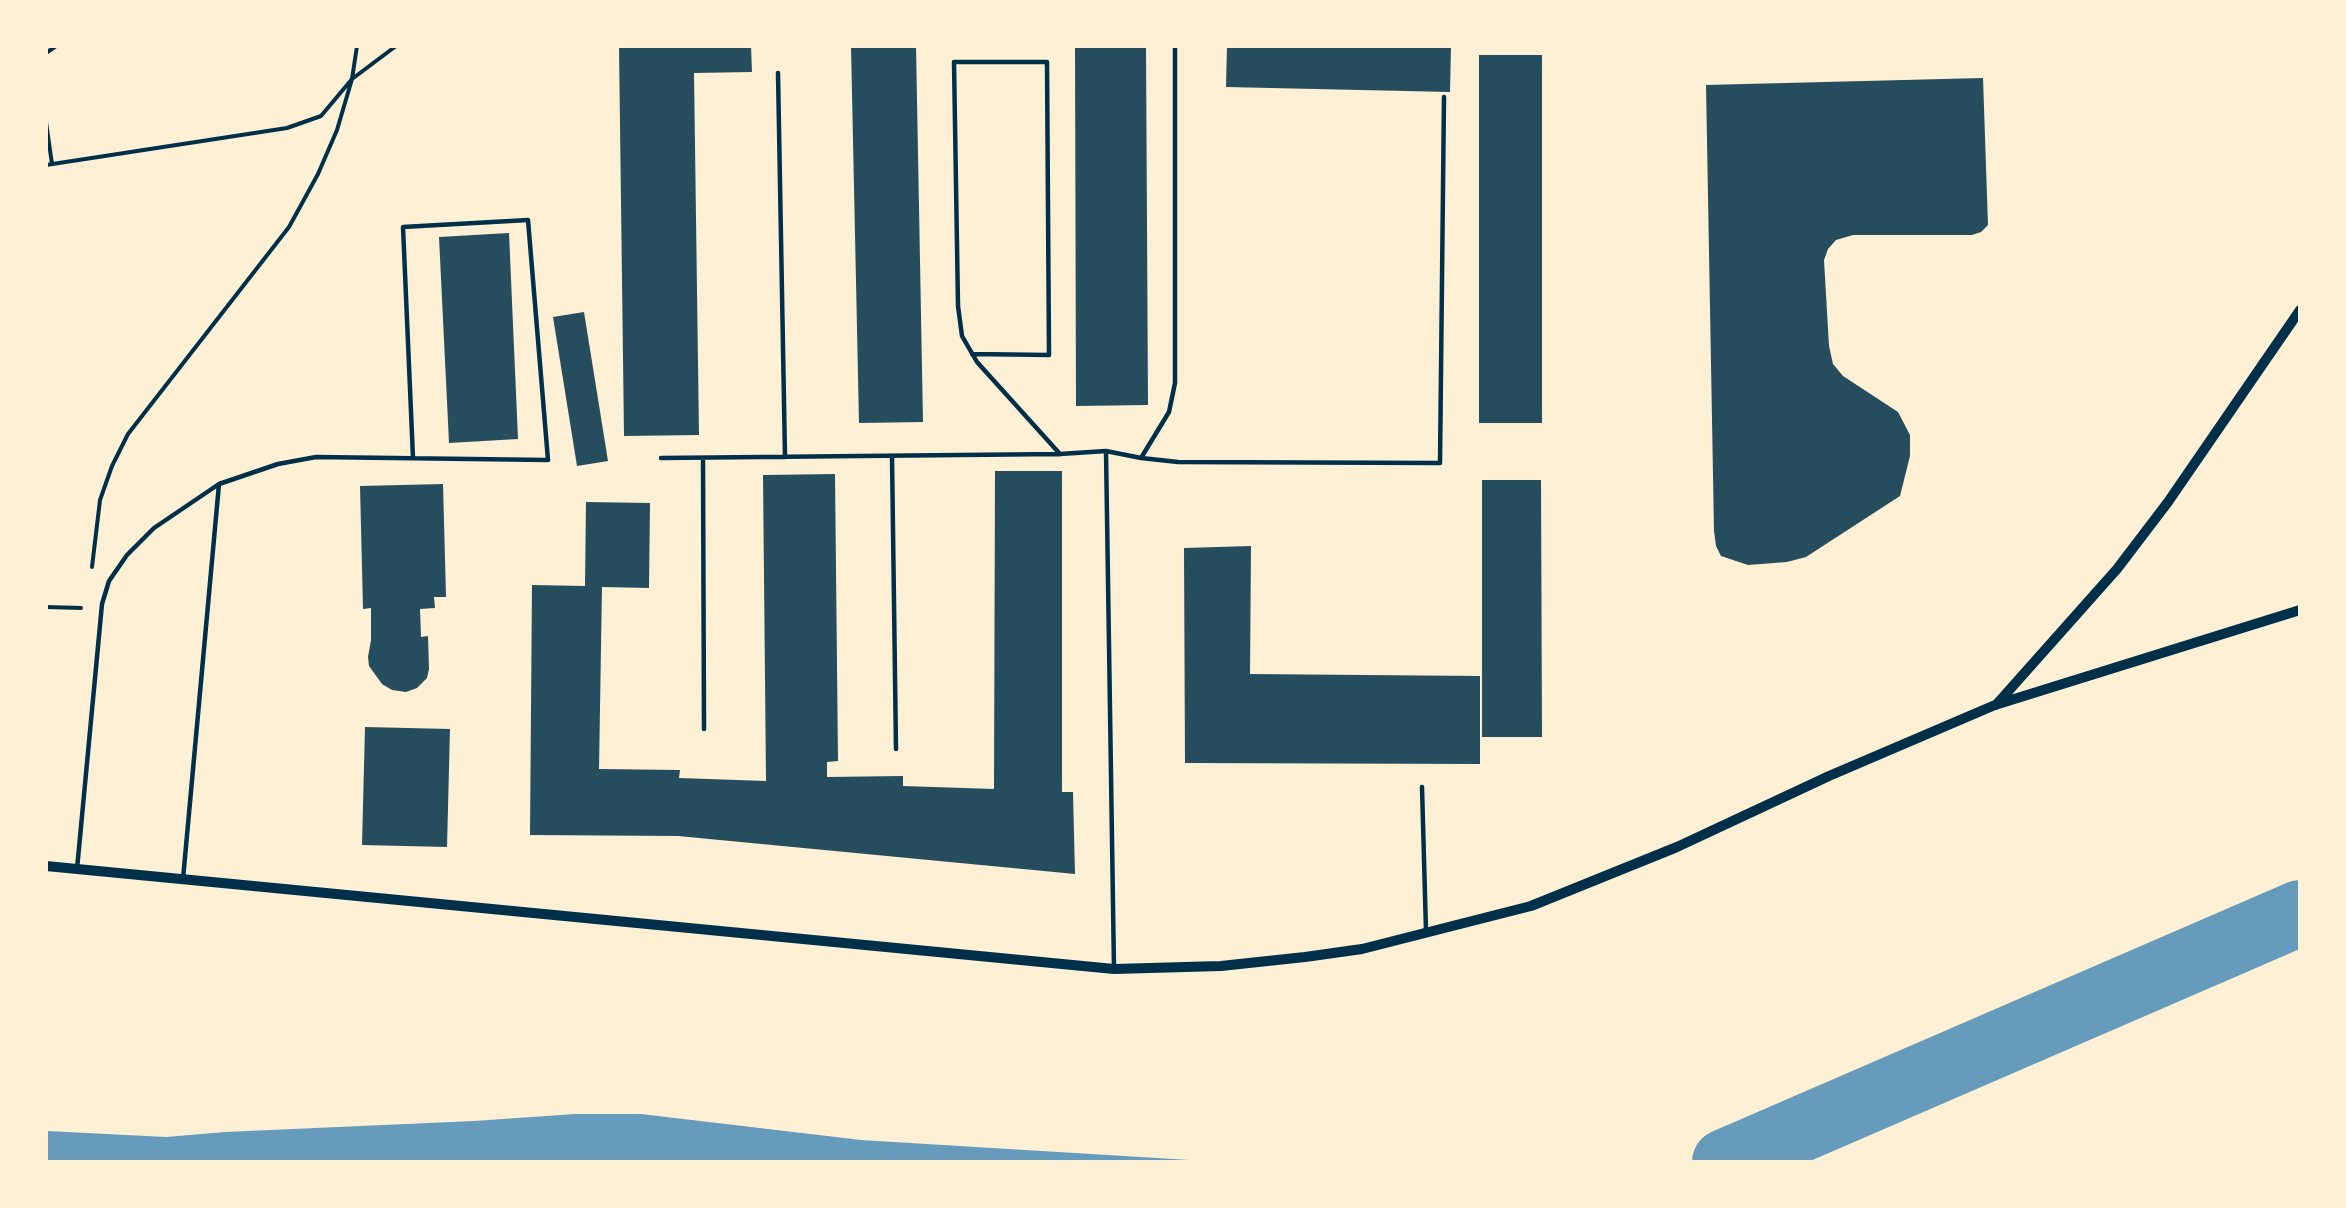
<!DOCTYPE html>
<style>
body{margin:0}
#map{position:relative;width:2346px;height:1208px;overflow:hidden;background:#fdf0d5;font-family:Helvetica,sans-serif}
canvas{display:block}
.frame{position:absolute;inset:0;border:48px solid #fdf0d5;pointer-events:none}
</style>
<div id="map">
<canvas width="2346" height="1208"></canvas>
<div class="frame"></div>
</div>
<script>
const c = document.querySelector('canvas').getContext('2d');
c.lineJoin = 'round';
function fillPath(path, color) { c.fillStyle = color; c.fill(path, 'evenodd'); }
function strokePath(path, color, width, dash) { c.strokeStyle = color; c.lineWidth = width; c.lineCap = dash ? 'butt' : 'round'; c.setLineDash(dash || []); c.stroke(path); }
fillPath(new Path2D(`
 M575 1114H641L861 1140 1206 1161H47V1131L166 1137 225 1132 474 1121Z`), '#669bbc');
strokePath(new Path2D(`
 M1725 1162 2300 913`), '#669bbc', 66);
fillPath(new Path2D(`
 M619 46H751L752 72 694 73 699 435 624 436Z
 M851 46H916L923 422 859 423Z
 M1075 46H1146L1148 405 1076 406Z
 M1227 46H1451L1450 92 1226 87Z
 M1479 55H1542V423H1479Z
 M1983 78 1988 225 1981 232 1972 235H1853L1836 240 1828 249 1824 260 1829 346 1833 364 1843 376 1898 412 1910 435V456L1900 496 1806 557 1787 562 1748 565 1721 556 1716 546 1714 531 1706 85Z
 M509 233 518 439 449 443 439 237Z
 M584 312 608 461 577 466 553 317Z
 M995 471H1062V792H1073L1075 874 678 836 530 835 532 585 585 586 586 502 650 503 649 588 602 587 599 769 680 770 679 778 766 781 763 475 835 474 838 761 827 762V777L903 776V786L994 789Z
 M1482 480H1541L1542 737H1482Z
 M443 484 446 597H434L435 608 420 609 421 637 428 636 429 669 427 678 417 688 406 692 392 690 382 684 369 666 368 657 371 640V608L363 609 360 486Z
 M1251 546 1250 674 1480 676V764L1185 763 1184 548Z
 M365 727 450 729 447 847 362 845Z`), '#264d5e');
strokePath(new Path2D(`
 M46 53 56 46
 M46 122 52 164
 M46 165 287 128 321 116 352 79 396 46
 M92 567 100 500 112 466 128 434 289 227 318 174 337 130 352 79 357 46
 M46 607 81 608`), '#003049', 4);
strokePath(new Path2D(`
 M778 73 785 457
 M972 354 1049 355 1047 62H954L958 306 962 336 977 362 1060 454
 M1106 451 1114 969
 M892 456 896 749
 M661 458 1060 454 1106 451 1141 458 1178 462 1440 463 1444 97
 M703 458 704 729
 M1141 458 1169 412 1175 383V46
 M1422 787 1426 931
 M77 869 102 604 109 581 127 555 154 528 219 484 278 464 316 457 548 460 528 220 403 227 413 458
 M183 879 219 484`), '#003049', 4.5);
strokePath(new Path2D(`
 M1996 705 2117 569 2168 502 2300 310
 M46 866 1114 969 1221 966 1305 957 1362 949 1531 906 1677 847 1829 776 1995 705 2300 610`), '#003049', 10);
</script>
